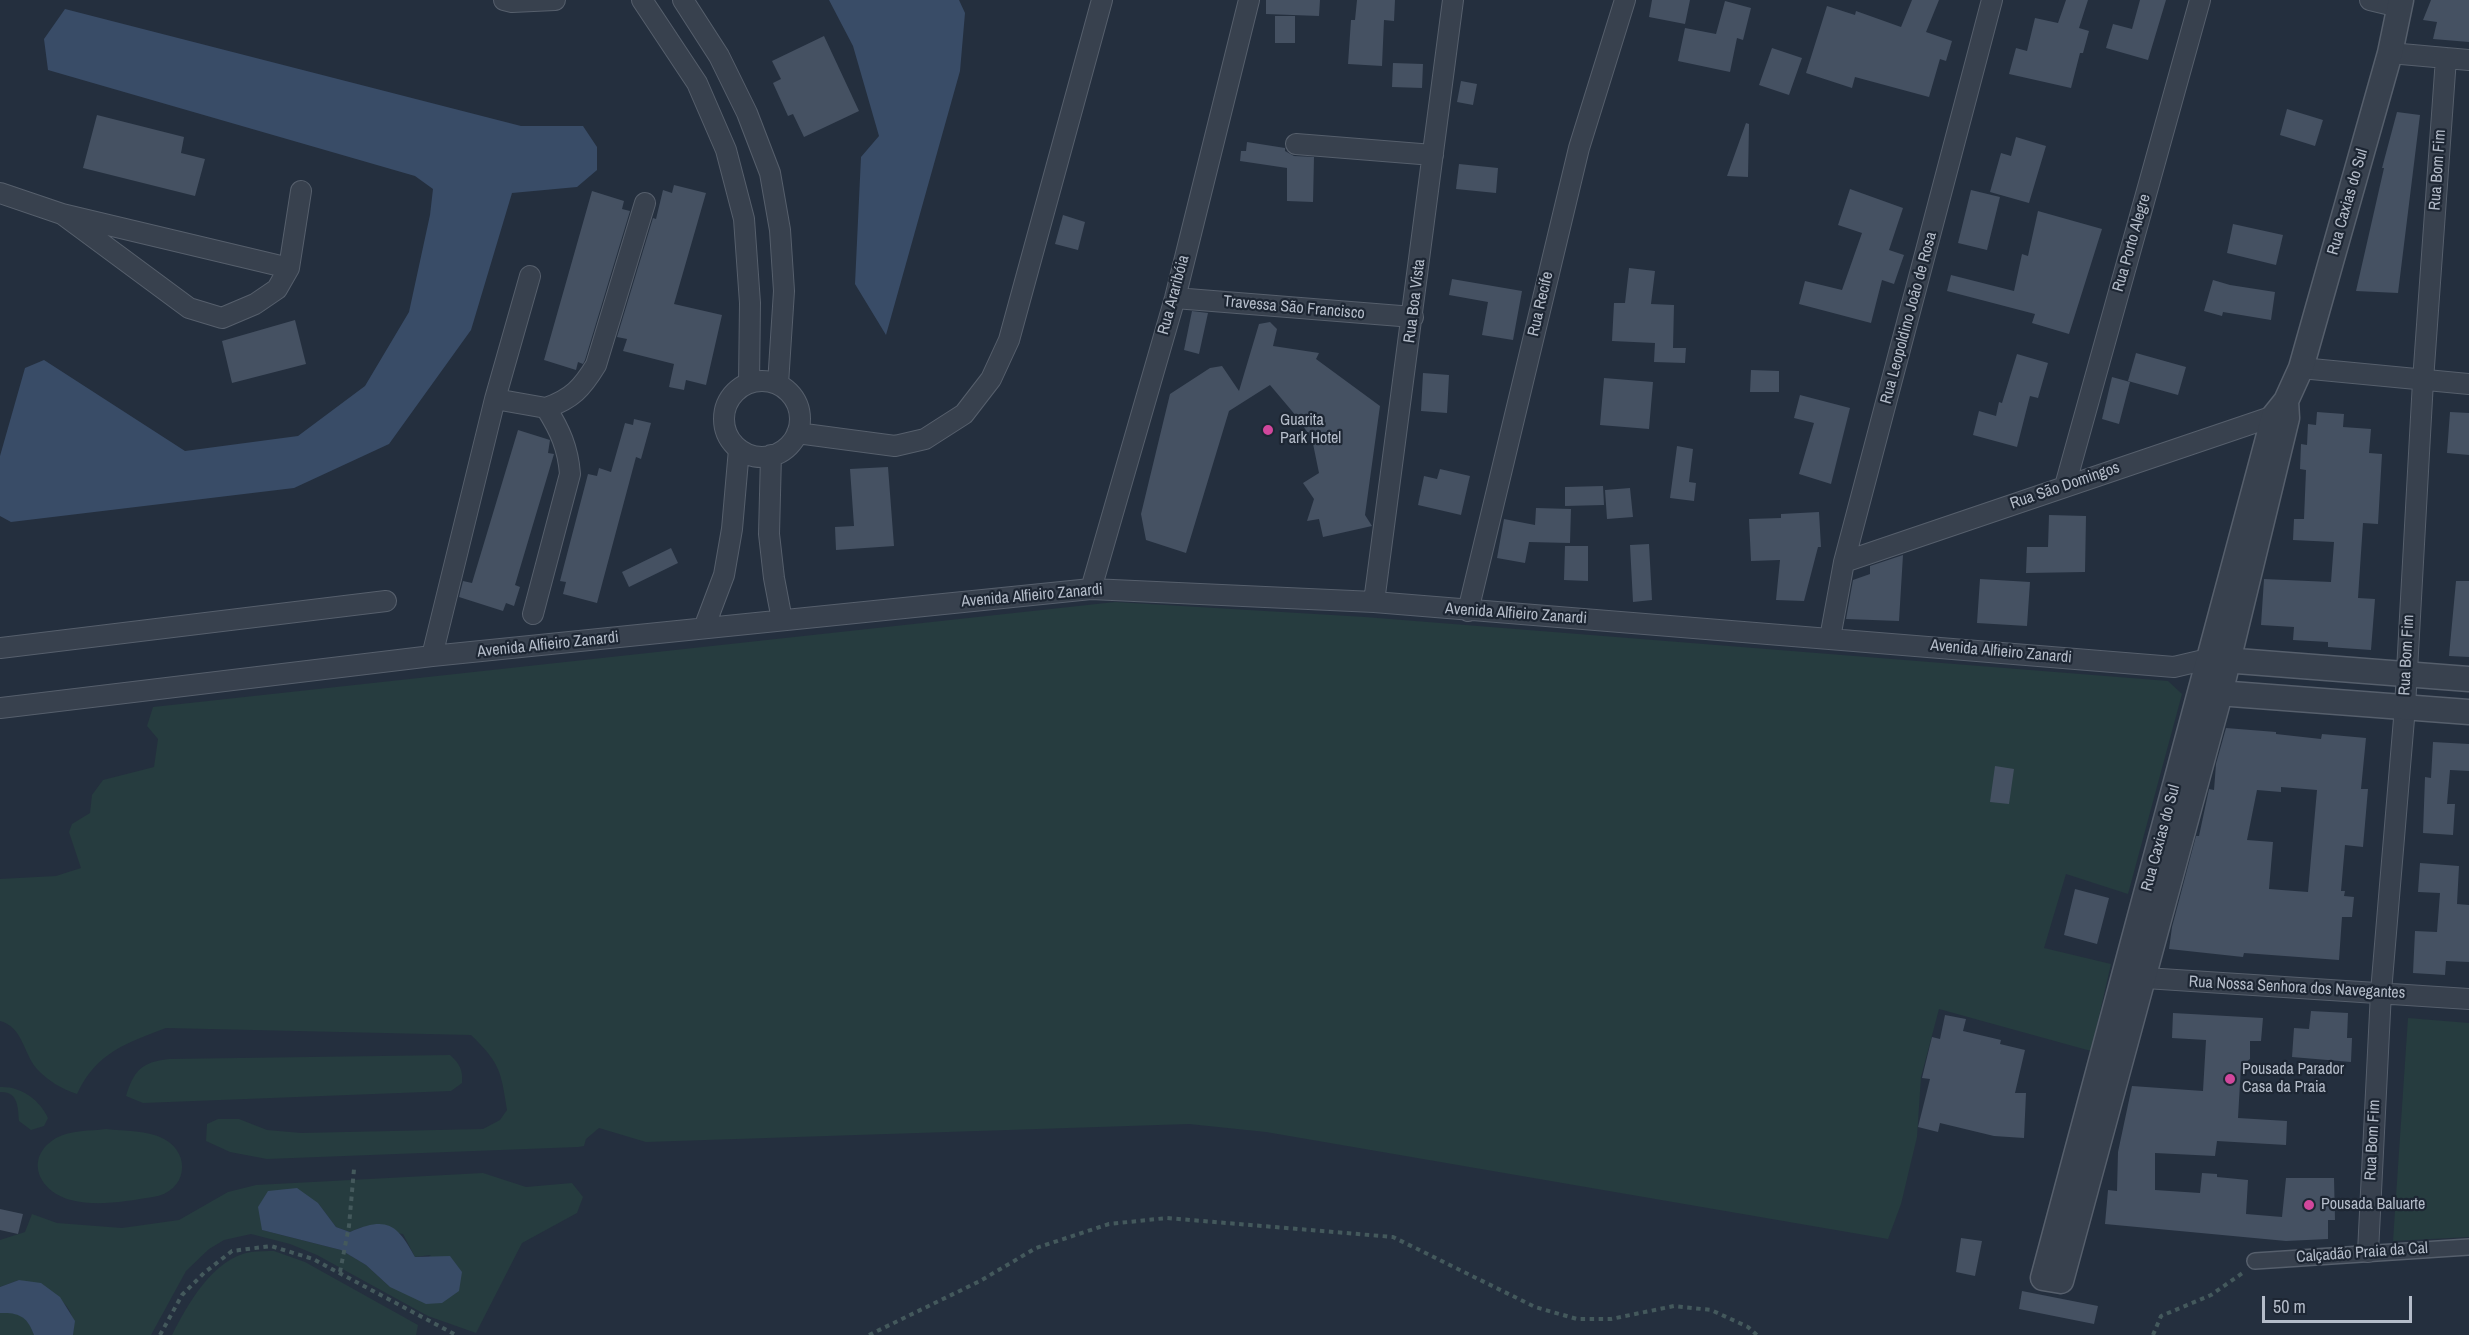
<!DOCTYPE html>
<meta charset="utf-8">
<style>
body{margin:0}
#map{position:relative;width:2469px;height:1335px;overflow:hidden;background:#242f3e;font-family:"Archivo Narrow",sans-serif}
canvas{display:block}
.scale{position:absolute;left:2262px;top:1296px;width:150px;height:27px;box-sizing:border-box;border:3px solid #b4bcc9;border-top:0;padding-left:8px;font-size:18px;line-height:21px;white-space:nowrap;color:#b4bcc9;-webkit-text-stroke:4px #1d2633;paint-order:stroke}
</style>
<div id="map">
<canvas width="2469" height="1335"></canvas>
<div class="scale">50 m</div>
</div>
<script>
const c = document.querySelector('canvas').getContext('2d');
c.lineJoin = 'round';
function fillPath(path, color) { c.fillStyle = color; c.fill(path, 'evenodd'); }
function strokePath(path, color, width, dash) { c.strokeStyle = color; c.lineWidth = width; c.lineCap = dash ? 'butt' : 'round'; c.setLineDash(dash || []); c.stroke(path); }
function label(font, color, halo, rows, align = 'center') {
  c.font = font + ' "Archivo Narrow",sans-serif'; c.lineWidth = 4.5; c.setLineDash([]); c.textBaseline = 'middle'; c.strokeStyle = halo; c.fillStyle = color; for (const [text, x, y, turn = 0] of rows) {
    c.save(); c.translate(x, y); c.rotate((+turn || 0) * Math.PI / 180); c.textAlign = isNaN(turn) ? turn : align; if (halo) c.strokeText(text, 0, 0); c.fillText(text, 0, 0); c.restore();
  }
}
fillPath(new Path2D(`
 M1115 602 1365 617 2168 681 2182 694 2128 894 2066 874 2044 948 2111 964 2091 1051 1939 1009 1921 1077 1917 1137 1901 1204 1888 1239 1266 1132 1189 1124 646 1142 599 1128 586 1139 584 1146 578 1147 267 1159 230 1152 206 1141 207 1124 218 1119H239L267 1130 301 1133 483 1129 500 1120 507 1110C501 1071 500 1063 471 1035L166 1028C126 1043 96 1053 77 1094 62 1089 48 1081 37 1069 23 1053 23 1027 0 1021V879L56 876 81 868 69 832 72 824 90 813 92 795 103 780 154 767 158 739 147 726 153 707Z
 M2408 1018 2469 1023V1237L2393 1241Z
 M450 1055C460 1064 463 1070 462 1083L451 1091 143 1103 126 1096C134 1071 141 1062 169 1059Z
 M0 1087C21 1086 40 1100 48 1118L44 1126 31 1130 19 1121C18 1107 18 1091 0 1092Z
 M106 1129C124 1131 148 1130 164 1139 192 1154 187 1192 153 1197 127 1201 97 1207 71 1200 39 1192 23 1158 56 1138 70 1130 91 1131 106 1129Z
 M483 1173 526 1187 572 1183 583 1197 577 1213 522 1243 476 1333 428 1316 317 1255 290 1244 251 1234 224 1240 209 1249 186 1271 151 1335H73C78 1299 47 1291 19 1280L0 1287V1240L25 1232 32 1214 57 1223 122 1228 179 1220 228 1192 256 1185ZM318 1203 336 1227 350 1232 362 1227 403 1234 415 1257 431 1255 390 1287 366 1265 341 1250 262 1230Z
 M274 1251 305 1262 418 1325 416 1335H172C188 1304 213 1258 251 1252 258 1251 267 1251 274 1251Z
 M12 1312C25 1316 30 1322 34 1335H0V1313Z`), '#263c3f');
fillPath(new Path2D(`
 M829 0H959L965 13 960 71 886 335 855 284 861 157 879 136 853 46Z
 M65 9 521 126H583L597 147V170L577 187 512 193 471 330 389 444 294 488 11 522 0 516V456L25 368 44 360 185 451 298 436 365 386 409 312 430 215 433 189 415 176 48 70 44 39Z
 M297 1188 318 1203 336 1227 350 1232C387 1216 397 1224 415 1257L450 1256 462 1272 459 1291 442 1303 426 1304 390 1287 366 1265 341 1250 262 1230 258 1207 268 1191Z
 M19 1280 41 1283 60 1297 75 1321 73 1335H34C28 1317 19 1312 0 1313V1287Z`), '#394c67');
fillPath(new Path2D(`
 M1266 0H1320L1319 16 1266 14Z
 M1357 0H1395L1394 21 1384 20 1382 66 1348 64 1351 20H1355Z
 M1652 0H1690L1685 24 1649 17Z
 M1912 0H1939L1926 32 1952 41 1946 61 1940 59 1929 97 1855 77 1852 88 1806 73 1827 6 1855 15 1856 11 1901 27Z
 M2066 0H2088L2079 28 2089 31 2083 53H2080L2071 88 2009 74 2016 48 2027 51 2035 18 2058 23Z
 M2140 0H2166L2148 60 2106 48 2113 24 2132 29Z
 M2431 0H2469V42L2433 39 2437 22 2423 20Z
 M1725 1 1751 8 1743 40 1737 38 1730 72 1678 61 1685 28 1716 34Z
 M1275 16H1295V43H1275Z
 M824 36 859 111 804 137 793 114 788 116 773 83 781 79 772 61Z
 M1772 48 1802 58 1789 95 1759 85Z
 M1393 63 1423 64 1422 88 1392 87Z
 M1461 81 1477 84 1473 105 1457 102Z
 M2287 109 2323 120 2315 146 2280 135Z
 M2397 112 2420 115 2398 293 2356 291 2384 168H2382Z
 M97 115 184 137 181 153 205 159 195 196 83 168Z
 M1746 123 1749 124 1748 177 1727 176Z
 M2016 137 2046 146 2029 203 1990 192 2001 153 2011 156Z
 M1247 142 1285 148V151L1294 156 1314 157 1313 202 1287 201V168L1240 161 1241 151H1246Z
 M1459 164 1498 168 1496 193 1456 189Z
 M674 185 706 193 674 304 722 315 706 385 686 380 684 390 669 387 674 364 623 351 627 339 617 337 653 218 656 219 663 190 672 193Z
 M1850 189 1903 208 1889 250 1904 255 1894 284 1882 280 1871 323 1799 304 1805 281 1842 290 1862 233 1838 225Z
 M1971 190 2000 197 1987 250 1958 243Z
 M592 191 624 201 622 209 630 211 585 360 583 364 578 362 576 370 544 360Z
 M2038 211 2102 229 2069 334 2032 323 2035 314 1947 291 1951 275 2014 291 2022 254 2028 256Z
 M1063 215 1085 222 1078 250 1055 244Z
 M2233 224 2283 235 2276 265 2227 253Z
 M1629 268 1655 271 1651 304 1674 305 1673 348H1686L1685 363 1654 362 1655 343 1612 341 1614 303H1625Z
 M1452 279 1522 291 1513 340 1482 335 1488 302 1449 295Z
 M2213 280 2230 285 2275 292 2271 320 2223 312 2222 316 2204 311Z
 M1192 311 1208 313 1199 354 1184 350Z
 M295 320 306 364 232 383 222 341Z
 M1270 322 1277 329 1273 346 1319 353 1316 359 1380 406 1365 515 1372 526 1323 537 1319 519 1307 521 1314 499 1303 483 1319 473 1312 439 1297 417 1270 385 1229 411 1186 553 1146 540 1141 514 1170 394 1210 368 1222 366 1239 391 1259 324Z
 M2136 353 2186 367 2178 395 2128 381Z
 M2017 354 2048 363 2038 398 2030 396 2017 447 1973 435 1979 411 1996 416 1999 402 2002 403Z
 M1751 370 1779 371V392H1750Z
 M1423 373 1449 375 1447 413 1421 411Z
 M2112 377 2130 382 2119 424 2102 419Z
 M1604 378 1653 382 1649 429 1600 425Z
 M1800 395 1850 408 1831 484 1799 474 1814 423 1794 418Z
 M2317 412 2344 414 2343 427 2371 429 2369 453 2382 454 2378 524 2363 523 2358 598 2375 599 2371 650 2328 647V642L2293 640 2294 627 2261 625 2264 579 2331 582 2334 542 2293 540 2294 519H2304L2306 470 2300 469 2301 444 2307 445 2308 424 2316 425Z
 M2450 412 2469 413V455L2447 453Z
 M634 419 651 423 641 459 636 457 597 603 563 594 566 582 560 581 588 474 597 476 599 468 611 472 625 423 633 425Z
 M518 430 550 440 548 453 554 454 515 585 520 587 514 606 506 603 503 611 459 597 463 581 472 583Z
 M1677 446 1693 449 1689 482 1696 483 1694 501 1670 498Z
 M888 467 894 546 836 550 835 527 854 526 850 469Z
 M1440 469 1470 476 1461 515 1418 505 1424 476 1437 479Z
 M1603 486 1604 505 1565 506V487Z
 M1630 488 1633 517 1607 519 1605 490Z
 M1536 508 1571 509 1570 543 1529 542 1525 563 1497 558 1504 519 1535 525Z
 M1819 512 1821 547H1818L1804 601 1776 600 1780 560 1751 561 1749 519 1781 518V514Z
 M2049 515 2086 516 2085 572 2026 573 2027 547H2048Z
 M1649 544 1652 600 1633 602 1630 545Z
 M1565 546H1588V581L1564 580Z
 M671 548 678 563 629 587 622 572Z
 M1903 555 1899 621 1846 619 1853 580 1870 574V566Z
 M1980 579 2030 582 2027 626 1977 623Z
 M2456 581H2469V657L2449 656Z
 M2226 728 2276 732V734L2321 739 2322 734 2366 738 2361 789H2368L2363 847 2345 845 2341 891H2345L2344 896 2354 897 2352 917H2342L2339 960 2244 953 2243 957 2169 949 2172 927 2196 836H2199L2209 789 2214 790 2216 764ZM2281 787 2317 790 2308 892 2269 889 2273 842 2247 840 2257 790 2281 792Z
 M2433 742 2469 744V771L2450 770 2447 804H2455L2453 835 2423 833 2425 777 2431 778Z
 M1995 766 2014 769 2009 804 1990 802Z
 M2420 863 2459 866 2457 904 2469 905V962L2446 961 2445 975 2413 973 2415 931 2437 932 2440 893 2418 892Z
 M2075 889 2109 898 2097 944 2064 935Z
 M2311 1011 2348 1013 2347 1038H2352L2351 1062 2292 1057 2294 1028 2309 1029Z
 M2173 1013 2263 1018 2261 1041H2250V1059L2241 1066 2238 1118 2287 1121 2286 1145 2217 1141 2215 1156 2155 1153V1190L2200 1193 2202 1173 2217 1174V1177L2248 1180 2246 1214 2282 1217 2286 1178H2334L2335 1220H2328V1239L2286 1241 2105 1224 2108 1190 2117 1191 2118 1152 2132 1086 2203 1091 2206 1040 2172 1038Z
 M1945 1015 1966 1019 1963 1031 2001 1040 2000 1044 2025 1050 2015 1093H2026L2024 1138 1994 1136 1940 1123 1938 1132 1918 1127 1930 1079 1922 1078 1932 1037 1940 1039Z
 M0 1209 23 1214 18 1234 0 1230Z
 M1961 1238 1982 1241 1975 1276 1956 1272Z
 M2022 1291 2098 1306 2094 1324 2019 1309Z`), '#455162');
const pedestrian = new Path2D(`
 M2255 1261 2469 1247`);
const minor = new Path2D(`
 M504 0 512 2 555 0
 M642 0 697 83 726 150 744 219 750 303 749 383
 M683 0 719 56 747 113 770 173 780 230 784 291 778 384
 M2370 0 2399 7
 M2390 53 2469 60
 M1296 144 1433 155
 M0 193 62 214 289 268
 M62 214 189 308 222 318 255 304 277 289 289 268 301 191
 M1175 298 1413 317
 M2301 368 2469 384
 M724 419a38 38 0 1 1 76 0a38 38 0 1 1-76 0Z
 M495 399 546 408
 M797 433 895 446 925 439 964 414 991 379 1009 340 1102 0
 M771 455 769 534 774 578 782 620
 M2065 486 2200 0
 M1844 562 2274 416 2284 418
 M1091 589 1175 298 1249 0
 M1374 602 1453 0
 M1468 611 1579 148 1625 0
 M533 614 570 474C568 448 560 430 546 408 572 399 582 388 596 365L645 203
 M704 628 724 575 732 529 739 449
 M1830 638 1844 562 1992 0
 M0 648 386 601
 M432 656 495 399 530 276
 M0 708 432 656 1091 589 1374 602 2174 667 2208 659
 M2130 977 2469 999
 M2368 1252 2381 992 2405 707 2423 381 2446 58`);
const tertiary = new Path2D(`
 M2286 401 2287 418 2220 694 2061 1281 2043 1278 2274 416 2286 401 2301 368 2390 53 2401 0
 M2211 659 2469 679
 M2205 692 2469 712`);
strokePath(pedestrian, '#565f6c', 18);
strokePath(minor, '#565f6c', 22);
strokePath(tertiary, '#565f6c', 27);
strokePath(new Path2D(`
 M340 1272 349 1226 354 1169
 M160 1335 182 1295 204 1273 232 1251 271 1246 313 1259 456 1335
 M869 1335 980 1281 1036 1248 1109 1224 1167 1218 1393 1237 1535 1307 1577 1319H1611L1674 1306 1711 1310 1748 1327 1757 1335
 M2153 1335 2161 1316 2211 1295 2244 1272`), '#44595c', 4, [4.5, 4.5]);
strokePath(pedestrian, '#38414e', 15);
strokePath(minor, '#38414e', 20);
strokePath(tertiary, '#38414e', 24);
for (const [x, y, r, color] of [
 [1268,430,6,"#d1479c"],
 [2230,1079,6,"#d1479c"],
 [2309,1205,6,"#d1479c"]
]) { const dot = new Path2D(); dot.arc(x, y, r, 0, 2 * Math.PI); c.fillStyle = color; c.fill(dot); strokePath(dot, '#1d2633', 2); }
label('16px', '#b4bcc9', '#1d2633', [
 ["Rua Bom Fim",2438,170,-86],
 ["Rua Caxias do Sul",2348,202,-74],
 ["Rua Porto Alegre",2132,243,-74],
 ["Rua Araribóia",1174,295,-75],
 ["Rua Boa Vista",1415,301,-83],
 ["Rua Recife",1541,304,-77],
 ["Travessa São Francisco",1294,308,5],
 ["Rua Leopoldino João de Rosa",1909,318,-75],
 ["Rua São Domingos",2065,486,-19],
 ["Avenida Alfieiro Zanardi",1032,596,-5],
 ["Avenida Alfieiro Zanardi",1516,614,4],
 ["Avenida Alfieiro Zanardi",548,645,-6],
 ["Avenida Alfieiro Zanardi",2001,652,5],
 ["Rua Bom Fim",2407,655,-87],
 ["Rua Caxias do Sul",2161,838,-75],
 ["Rua Nossa Senhora dos Navegantes",2297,988,3],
 ["Rua Bom Fim",2373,1140,-87],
 ["Calçadão Praia da Cal",2362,1253,-4]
]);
label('16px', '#b4bcc9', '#1d2633', [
 ["Guarita",1280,421],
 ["Park Hotel",1280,439],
 ["Pousada Parador",2242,1070],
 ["Casa da Praia",2242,1088],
 ["Pousada Baluarte",2321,1205]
], 'left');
</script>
